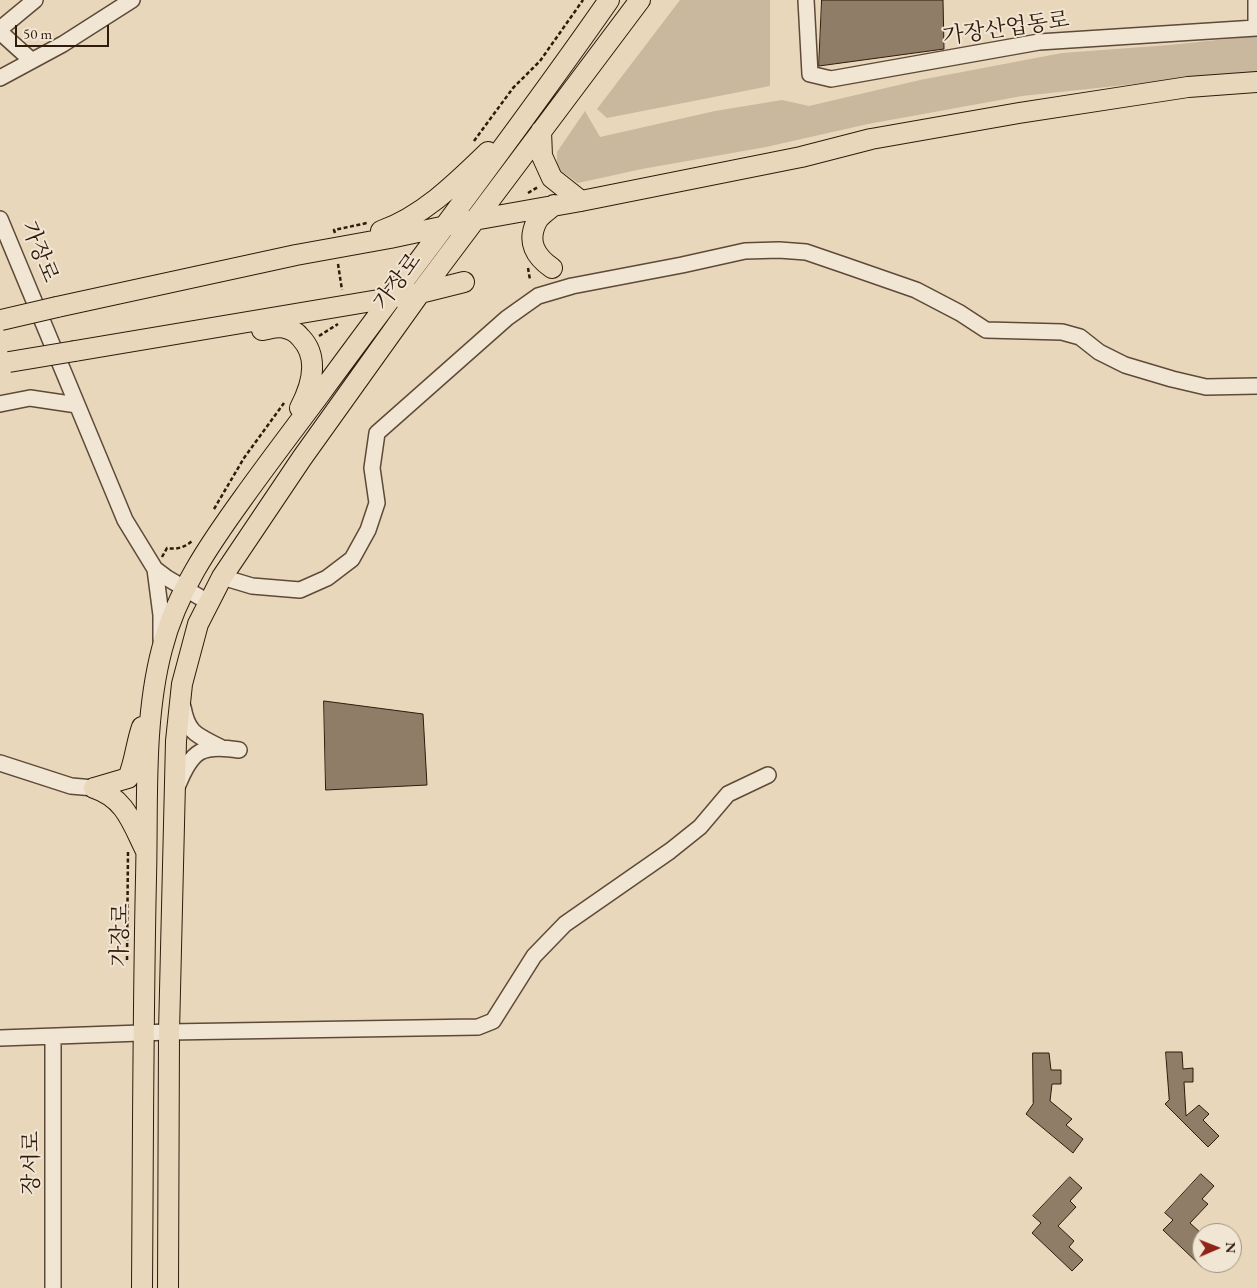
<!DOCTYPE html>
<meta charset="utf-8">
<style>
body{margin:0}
#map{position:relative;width:1257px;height:1288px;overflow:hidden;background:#e9d7bc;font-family:"EB Garamond",serif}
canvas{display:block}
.north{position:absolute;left:1192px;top:1223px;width:50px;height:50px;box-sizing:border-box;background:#f1e5d3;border:1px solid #a39483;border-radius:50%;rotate:89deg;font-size:14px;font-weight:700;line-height:20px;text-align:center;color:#2e1b0b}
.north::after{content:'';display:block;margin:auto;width:18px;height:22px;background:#8f2418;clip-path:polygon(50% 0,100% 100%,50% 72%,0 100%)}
.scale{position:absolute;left:15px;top:25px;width:94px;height:22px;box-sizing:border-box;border:2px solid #2e1b0b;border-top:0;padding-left:6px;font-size:15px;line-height:18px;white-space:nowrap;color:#2e1b0b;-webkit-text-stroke:4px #f1e5d3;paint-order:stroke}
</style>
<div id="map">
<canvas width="1257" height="1288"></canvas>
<div class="north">N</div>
<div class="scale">50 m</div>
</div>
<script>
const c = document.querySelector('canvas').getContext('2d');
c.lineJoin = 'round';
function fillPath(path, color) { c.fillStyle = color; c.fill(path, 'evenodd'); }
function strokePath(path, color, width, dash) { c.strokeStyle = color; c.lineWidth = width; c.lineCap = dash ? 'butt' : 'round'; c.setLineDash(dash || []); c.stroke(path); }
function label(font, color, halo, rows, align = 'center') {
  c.font = font + ' "EB Garamond","Noto Serif KR",serif'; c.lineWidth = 4; c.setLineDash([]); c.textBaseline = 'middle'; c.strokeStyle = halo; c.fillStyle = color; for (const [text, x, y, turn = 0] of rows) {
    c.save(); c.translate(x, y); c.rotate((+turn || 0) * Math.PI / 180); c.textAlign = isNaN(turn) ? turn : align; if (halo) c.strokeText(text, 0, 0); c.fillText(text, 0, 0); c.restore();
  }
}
fillPath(new Path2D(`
 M680 0H770V86L607 118 597 109Z
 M1257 36V76L1182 79 1022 96 868 124 766 147 642 169 578 183 557 168V152L585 111 600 137 715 111 782 100 809 106 920 80 1062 53 1169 45Z`), '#c9b79e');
const building = new Path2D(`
 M822 0H943L944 49 819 66Z
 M324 701 423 714 427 785 326 790Z
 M1166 1052H1182L1183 1069 1193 1068V1082H1184L1186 1116 1199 1105 1209 1114 1203 1120 1219 1136 1208 1147 1165 1104 1169 1100Z
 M1033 1053H1049L1051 1070H1061V1084H1052L1050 1101 1072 1119 1066 1125 1083 1139 1073 1153 1026 1114 1033 1104Z
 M1201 1174 1214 1186 1202 1199 1208 1204 1190 1223 1202 1234V1267L1163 1230 1173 1220 1165 1213Z
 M1070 1177 1082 1188 1070 1201 1076 1207 1058 1226 1074 1241 1069 1247 1083 1260 1072 1271 1032 1233 1041 1223 1033 1216Z`);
fillPath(building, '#8f7d67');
strokePath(building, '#2e1b0b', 1);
const minor = new Path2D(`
 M806 0 810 74 831 79 1039 42 1256 28V0
 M0 29 35 0
 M0 32 31 60
 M0 78 63 44 132 0
 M0 219 125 520 155 569 167 578 208 602
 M0 404 30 398 77 405
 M155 569 161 615V640
 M222 577 252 586 300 590 327 578 352 559 368 530 377 503 372 468 377 433 507 318 538 296 572 286 682 265 745 251 779 250 806 252 844 265 916 290 960 313 986 330 1062 332 1080 337 1099 352 1125 365 1172 379 1206 387 1257 386
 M183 707C188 734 197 735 220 747
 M0 763 71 786 94 788
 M178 785C192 750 202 744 239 750
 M0 1038 169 1032 478 1027 493 1021 534 956 565 924 670 851 700 827 728 794 768 775
 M53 1288V1038`);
const major = new Path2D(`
 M541 131 542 156 552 178 581 201
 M381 231C423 216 456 183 488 152
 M552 268C536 257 526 242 537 221 540 215 549 210 554 205
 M57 307 296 255 390 238 474 220 581 201 801 157 871 139 1019 113 1188 87 1257 82
 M262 330C269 329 278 326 285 328 292 329 297 333 301 338 320 358 311 387 300 408
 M75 351 420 293 464 282
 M94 788 128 778C135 762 136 744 142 727
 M94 788C125 798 132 823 145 849
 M142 1288C143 1151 143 1015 146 878 148 804 143 721 162 649 176 593 209 545 243 498 268 463 294 429 320 394 416 263 516 134 609 0
 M168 1288 169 1032 176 741 182 684 198 624 222 577 302 458 420 293 640 0`);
strokePath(minor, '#5d4a37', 18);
strokePath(major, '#2e1b0b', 22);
strokePath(new Path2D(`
 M474 141 513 88 540 61 583 0
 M528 193 538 187
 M335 233 334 230 367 223
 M338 264 342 290
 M528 268 530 280
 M319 336 338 324
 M214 509 244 458 284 403
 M162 557 167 548C177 550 186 547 193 540
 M127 960 128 850`), '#2e1b0b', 2.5, [4, 2.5]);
strokePath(minor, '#f1e5d3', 15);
strokePath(major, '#e9d7bc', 20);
const majorBridge = new Path2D(`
 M1 320 57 307
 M9 362 75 351`);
strokePath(majorBridge, '#2e1b0b', 22, []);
strokePath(majorBridge, '#e9d7bc', 20);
label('22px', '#2e1b0b', '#f1e5d3', [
 ["가장산업동로",1006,29,-8],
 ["가장로",39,252,68],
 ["가장로",398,282,-54],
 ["가장로",121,935,-89],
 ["장서로",32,1163,-90]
]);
</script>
